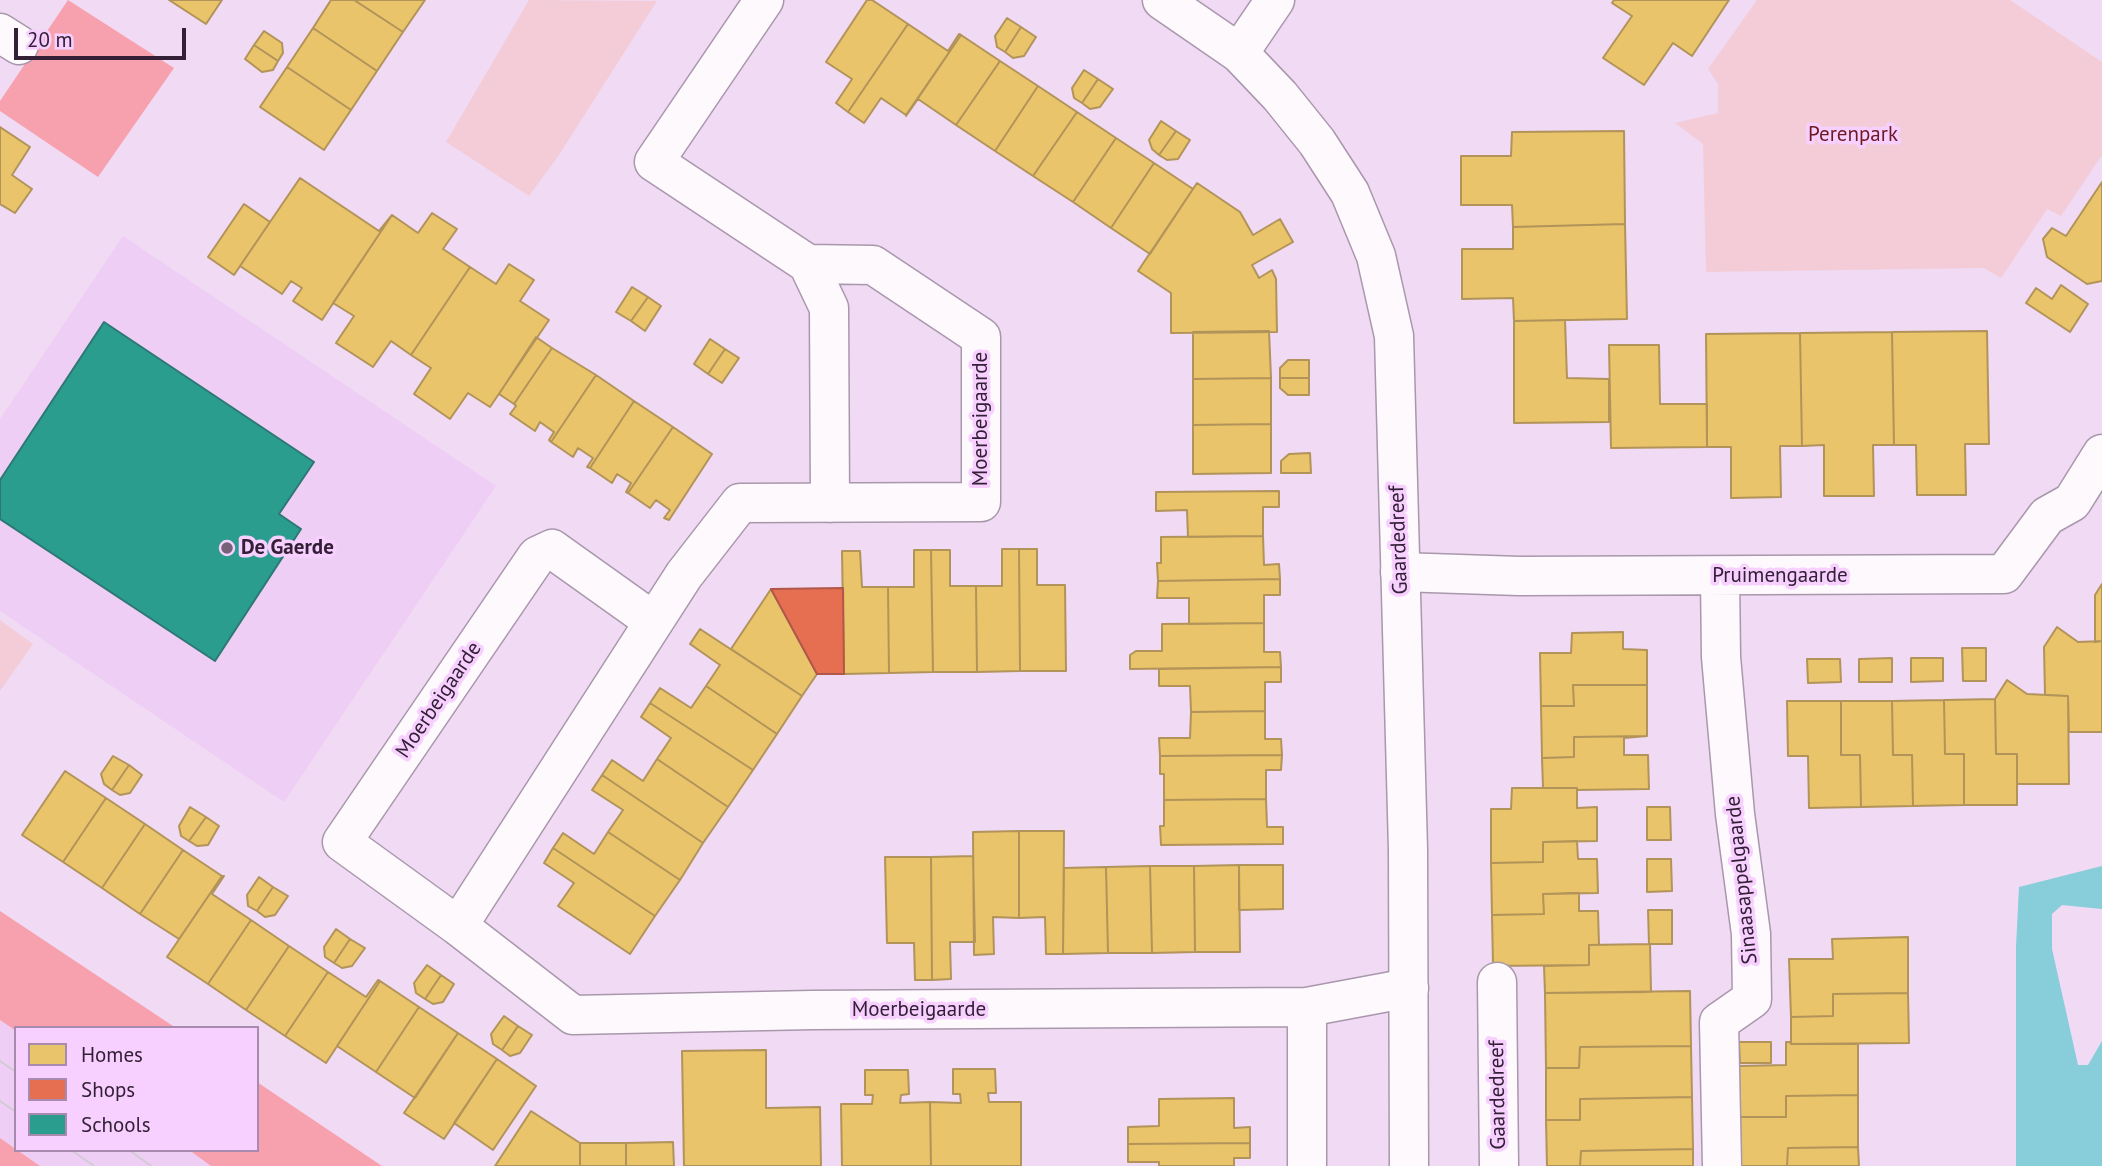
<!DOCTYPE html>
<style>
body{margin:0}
#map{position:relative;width:2102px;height:1166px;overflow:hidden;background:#f0daf4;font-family:"PT Sans",sans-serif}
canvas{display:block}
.legend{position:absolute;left:14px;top:1026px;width:245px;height:126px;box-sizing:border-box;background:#f7d0ff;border:2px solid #a98aaf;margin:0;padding:9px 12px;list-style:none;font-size:21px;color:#332036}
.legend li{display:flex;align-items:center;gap:14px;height:35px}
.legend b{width:35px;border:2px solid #a98aaf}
.scale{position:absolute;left:14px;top:28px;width:172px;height:32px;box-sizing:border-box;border:4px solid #332036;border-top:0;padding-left:9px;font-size:21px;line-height:24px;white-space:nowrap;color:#332036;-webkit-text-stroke:5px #f7d0ff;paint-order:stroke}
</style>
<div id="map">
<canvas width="2102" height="1166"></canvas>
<ul class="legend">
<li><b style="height:19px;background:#e9c46a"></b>Homes</li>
<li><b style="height:19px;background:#e76f51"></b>Shops</li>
<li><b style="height:19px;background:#2a9d8f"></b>Schools</li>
</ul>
<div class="scale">20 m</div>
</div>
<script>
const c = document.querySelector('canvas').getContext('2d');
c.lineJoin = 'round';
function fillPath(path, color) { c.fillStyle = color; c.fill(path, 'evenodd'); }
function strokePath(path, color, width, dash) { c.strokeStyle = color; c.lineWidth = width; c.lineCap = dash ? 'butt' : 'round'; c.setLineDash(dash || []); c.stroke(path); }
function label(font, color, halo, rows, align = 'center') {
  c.font = font + ' "PT Sans",sans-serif'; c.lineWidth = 7; c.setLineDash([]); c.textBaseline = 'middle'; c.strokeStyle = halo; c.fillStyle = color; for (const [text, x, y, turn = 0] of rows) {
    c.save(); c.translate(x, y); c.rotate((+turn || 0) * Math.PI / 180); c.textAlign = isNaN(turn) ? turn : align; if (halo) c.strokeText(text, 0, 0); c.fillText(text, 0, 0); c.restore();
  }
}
fillPath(new Path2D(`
 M123 236 496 486 284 802 0 611V419Z
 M0 1020 16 1031V1149L0 1138Z
 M17 1150H189L211 1166H40Z`), '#efcef6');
fillPath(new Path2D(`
 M529 0 657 1 559 155 529 196 446 142Z
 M1757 0H2010L2102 62V155L2061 216 2047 209 2001 278 1984 268 1706 272 1703 144 1675 123 1718 113V84L1708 69Z
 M0 620 33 644 0 691Z`), '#f3ccd7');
fillPath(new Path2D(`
 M68 0 174 68 98 177 0 111V101Z
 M0 911 176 1028H16V1031L0 1020Z
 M257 1082 382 1166H211L189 1150H257Z
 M0 1138 40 1166H0Z`), '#f7a1af');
fillPath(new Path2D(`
 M2102 866V909L2062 905 2052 914V949L2078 1065H2088L2102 1041V1166H2016V947L2019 887Z`), '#88cdda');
const homes = new Path2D(`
 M169 0H222L206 24Z
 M331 0H354L403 32 377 71 313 28Z
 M354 0H425L403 32Z
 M867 0H872L908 24 848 112 836 103 852 79 826 62Z
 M1614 0H1729L1692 56 1673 43 1644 85 1603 58 1632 16 1612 3Z
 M1007 18 1021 27 1005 52 997 47 995 36Z
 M908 24 948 51 959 34 961 35 906 115 881 98 864 123 848 112Z
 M1021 27 1036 37 1024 56 1013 58 1005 52Z
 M313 28 377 71 351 110 287 67Z
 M264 31 282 43 283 53 278 61 254 45Z
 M961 35 1000 61 956 125 918 99 906 116Z
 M254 45 278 61 273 70 262 72 245 59Z
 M1000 61 1038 86 995 151 956 125Z
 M287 67 351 110 324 150 260 107Z
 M1084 70 1098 79 1082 103 1074 98 1072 88Z
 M1098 79 1113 89 1100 107 1090 109 1082 103Z
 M1038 86 1077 112 1033 176 995 151Z
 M1077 112 1116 138 1073 202 1033 176Z
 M1161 121 1176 131 1159 155 1152 149 1149 140Z
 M0 127 30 147 12 175 32 189 15 213 0 204Z
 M1176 131 1190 140 1178 159 1167 160 1159 155Z
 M1624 131 1625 224 1513 227 1512 205H1461V156H1511L1512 132Z
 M1116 138 1154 163 1111 228 1073 202Z
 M1154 163 1193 189 1150 254 1111 228Z
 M300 178 379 231 392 215 322 320 293 301 302 288 291 281 282 294 240 266Z
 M2102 182V281L2087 284 2047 257 2043 239 2052 228 2066 236Z
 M1197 183 1240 212 1253 235 1280 219 1293 242 1252 265 1259 278 1272 270 1276 279 1277 332 1171 333V293L1138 271Z
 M244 204 270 222 234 275 208 257Z
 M432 213 457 229 443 249 470 267 411 355 391 341 373 367 336 343 354 316 333 303 392 215 418 233Z
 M1625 224 1627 319 1514 321 1513 298 1462 299V249H1513V227Z
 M509 264 534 280 520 301 549 320 490 407 468 393 450 419 414 394 431 368 411 355 470 267 496 284Z
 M2061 285 2088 304 2070 332 2026 303 2036 288 2052 299Z
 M632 287 648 297 631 321 616 312Z
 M648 297 661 306 645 331 631 321Z
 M1565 320 1567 378 1609 379V422L1514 423V321Z
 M1269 331 1271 378 1193 379V332Z
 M1987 331 1989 444H1965L1966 495H1917L1916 445H1894L1892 332Z
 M1892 332 1894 445H1873L1874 496H1824V445L1802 446 1800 333Z
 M1800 333 1802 446H1780L1781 497 1731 498V447H1707L1706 334Z
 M536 337 552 348 514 404 499 394Z
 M710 339 725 349 708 374 694 364Z
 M1609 345H1659L1660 404H1707V447L1611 448Z
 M552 348 596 375 551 442 549 440 554 432 540 422 535 431 510 414 516 406 514 404Z
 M725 349 739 358 722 383 708 374Z
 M1288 360H1309V378H1280V368Z
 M596 375 634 401 590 468 587 467 593 458 578 448 573 457 551 442Z
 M1271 378V424L1193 425V379Z
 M1280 378H1309V395H1288L1280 388Z
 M634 401 673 427 628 493 626 492 631 483 617 474 612 483 590 468Z
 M1271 424V473L1193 474V425Z
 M673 427 712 454 669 520 664 518 670 510 656 500 650 508 628 493Z
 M1310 453 1311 473H1281V461L1289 454Z
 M1279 491V507H1263V536L1188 537 1187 510 1156 511V492Z
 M1263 536 1264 565 1279 564 1280 579 1158 581 1157 563H1161V537Z
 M1002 549H1019L1020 671 977 672 976 586H1002Z
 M1019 549H1037V585H1065L1066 671H1020Z
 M914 550H931L933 672 889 673 888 587H914Z
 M931 550H950V586H976L977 672H933Z
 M842 551H860L862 587H888L889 673 844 674Z
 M1280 579V595H1264V623L1189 624V598H1157L1158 581Z
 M2102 584V641L2095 642V595Z
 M771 589 817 674 802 696 731 649Z
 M1264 623V652H1280L1281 667 1130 669V655L1136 651H1162V624Z
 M2057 627 2078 642 2102 641V732H2069L2068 696 2045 695 2044 647Z
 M700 629 802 696 777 734 706 686 720 665 690 644Z
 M1623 632V649L1647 650V685H1573L1574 706H1541L1540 653H1571L1572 633Z
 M1962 648H1986V681H1963Z
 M1892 658V682H1859V659Z
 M1911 658H1943V681L1911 682Z
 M1807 659H1840L1841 682 1808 683Z
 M1281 667V682H1265V711L1191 712 1190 686H1159V669Z
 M2007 680 2027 694 2068 696 2069 784H2017V754H1996L1995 699Z
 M1573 685H1647V736L1574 737V757L1542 758 1541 706H1574Z
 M706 686 777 734 753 770 650 703 660 688 691 708Z
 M1995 699 1996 754H2017V805H1964V754H1945L1944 700Z
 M1944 700 1945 754H1964V805L1913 806 1912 755H1893L1892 701Z
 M1787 701H1841V755H1860L1861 807 1809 808 1808 756H1788Z
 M1841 701H1892L1893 755H1912L1913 806 1861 807 1860 755H1841Z
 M650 703 753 770 728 807 657 759 671 738 641 717Z
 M1265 711V739H1281L1282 755 1160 756 1159 738H1190L1191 712Z
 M1647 736 1624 738V755H1648L1649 789 1577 790V788H1543L1542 758 1574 757V737Z
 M1282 755 1281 770H1266V799L1164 800V774H1160V756Z
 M113 756 129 765 112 790 104 784 101 774Z
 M657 759 728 807 703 843 602 775 612 760 643 781Z
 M129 765 142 775 130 793 120 795 112 790Z
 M65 771 106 798 63 862 22 835Z
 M602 775 703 843 680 880 608 832 623 810 592 790Z
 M1512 788H1577V808L1597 807V841L1543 842V862L1491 863V809H1511Z
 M106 798 145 824 102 888 63 862Z
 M1266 799 1267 827H1283V844L1161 845 1160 826H1164V800Z
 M190 807 206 817 189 841 181 836 179 826Z
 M1647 807H1670L1671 840H1647Z
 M206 817 219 826 208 845 197 846 189 841Z
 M145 824 183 850 140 914 102 888Z
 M1019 831H1064L1063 954H1046L1045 917 1019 918Z
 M1019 831V918L993 917 994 954 974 955 973 832Z
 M608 832 680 880 655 916 553 848 563 833 594 854Z
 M1577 841 1578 859H1597L1598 893 1543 894 1544 914 1492 915 1491 863 1543 862V842Z
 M553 848 655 916 630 954 558 906 574 883 544 863Z
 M183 850 222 876 179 939 140 914Z
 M973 856 975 942H950L951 979 932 980 931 857Z
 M885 857H931L932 980H915L914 943H887Z
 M1647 859H1671L1672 891 1647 892Z
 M1239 865H1283V909L1239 910Z
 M1239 865 1240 952H1195L1194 866Z
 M1150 866 1152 953H1108L1106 867Z
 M1150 866H1194L1195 952 1152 953Z
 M1106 867 1108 953 1063 954 1064 868Z
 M222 876H224L212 894 251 920 208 984 167 957Z
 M259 877 273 887 257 911 248 906 247 895Z
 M273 887 288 896 275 915 265 917 257 911Z
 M1579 893V911H1598L1599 945H1589V965L1493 966 1492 915 1544 914 1543 894Z
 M1648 910H1672V944H1649Z
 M251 920 289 946 246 1010 208 984Z
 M336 929 350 939 334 963 325 957 324 947Z
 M1908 937V993L1833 994V1016L1791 1017 1789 959H1833L1832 939Z
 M350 939 365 948 352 966 342 968 334 963Z
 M1650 944 1651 992 1545 993 1544 966 1589 965V945Z
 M289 946 328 972 285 1036 246 1010Z
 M427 965 441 975 425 999 416 993 414 983Z
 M328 972 366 997 378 980 380 981 326 1063 285 1036Z
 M441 975 454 984 443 1002 433 1004 425 999Z
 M380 981 419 1007 376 1072 337 1046Z
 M1690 991 1691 1046 1580 1047 1579 1068H1546L1545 993Z
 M1908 993 1909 1043 1791 1044V1017L1833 1016V994Z
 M419 1007 458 1033 415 1098 376 1072Z
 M504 1016 518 1026 502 1050 493 1044 491 1034Z
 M518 1026 532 1035 520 1053 510 1056 502 1050Z
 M458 1033 497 1059 444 1139 404 1113Z
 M1739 1042H1771V1063H1740Z
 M1786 1042H1790L1791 1044H1858V1095L1786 1096V1117H1740L1739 1066 1786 1065Z
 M1691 1046 1692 1097 1580 1099V1120H1546V1068H1579L1580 1047Z
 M766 1050V1108L820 1107 821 1166H684L682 1051Z
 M497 1059 536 1086 493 1150 454 1123Z
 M953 1069H995L996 1093H988L989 1102H1021V1166H931L930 1102 961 1103 960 1094H953Z
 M865 1070H908L909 1094 901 1095 900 1103 930 1102 931 1166H842L841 1104H872L873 1095H865Z
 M1858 1095V1147L1788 1148 1787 1166H1741L1740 1117H1786V1096Z
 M1692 1097 1693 1149 1581 1151 1580 1166H1547L1546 1120H1580V1099Z
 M1234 1098V1128L1250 1127V1143L1128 1144V1127L1159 1126V1099Z
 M531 1111 580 1143V1166H495Z
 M673 1142 674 1166H626V1143Z
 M580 1143H626V1166H580Z
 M1250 1143V1158H1234V1166H1159V1162H1128V1144Z
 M1858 1147 1859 1166H1787L1788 1148Z
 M1693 1149V1166H1580L1581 1151Z`);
fillPath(homes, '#e9c46a');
strokePath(homes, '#b2935a', 2);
const shops = new Path2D(`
 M843 588 844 674H817L771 589Z`);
fillPath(shops, '#e76f51');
strokePath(shops, '#b15749', 2);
const schools = new Path2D(`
 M104 322 314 462 279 514 301 529 215 661 0 519V480Z`);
fillPath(schools, '#2a9d8f');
strokePath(schools, '#2d7874', 2);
const minor = new Path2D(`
 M764 0 654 162 808 264 873 265 981 337V502L740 503 684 575 458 926 573 1015 812 1010 1307 1007 1409 988
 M0 33 19 45
 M1239 53 1275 0
 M808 264 829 308 830 503
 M1400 572 1519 576 2004 574 2047 516 2072 502 2102 454
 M1720 577 1721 657 1735 814 1751 934 1752 999 1719 1022 1722 1166
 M458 926 342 842 537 556 552 549 653 621
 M1497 982 1499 1166
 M1307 1007V1166`);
const tertiary = new Path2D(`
 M1162 0 1239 53 1280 96 1317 142 1350 193 1376 256 1394 336 1408 850 1409 1166`);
strokePath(minor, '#a997ac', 41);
strokePath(tertiary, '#a997ac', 41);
strokePath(minor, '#fdf9fd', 38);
strokePath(tertiary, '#fdf9fd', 38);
strokePath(new Path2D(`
 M0 1061 16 1072
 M0 1101 16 1112
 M71 1150 94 1166
 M129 1150 151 1166`), '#d1cbd3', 2);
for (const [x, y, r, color] of [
 [227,548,7,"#756178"]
]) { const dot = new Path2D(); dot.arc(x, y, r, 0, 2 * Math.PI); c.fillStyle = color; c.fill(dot); strokePath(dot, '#f7d0ff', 2.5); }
label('21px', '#6e1821', '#f7d0ff', [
 ["Perenpark",1853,135]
]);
label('21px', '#332036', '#f7d0ff', [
 ["Moerbeigaarde",981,419,-90],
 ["Gaardedreef",1399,540,-92],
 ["Pruimengaarde",1780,576],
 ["Moerbeigaarde",439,700,-56],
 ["Sinaasappelgaarde",1742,880,-96],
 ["Moerbeigaarde",919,1010],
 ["Gaardedreef",1498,1095,-91]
]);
label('bold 21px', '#332036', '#f7d0ff', [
 ["De Gaerde",241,548]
], 'left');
</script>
